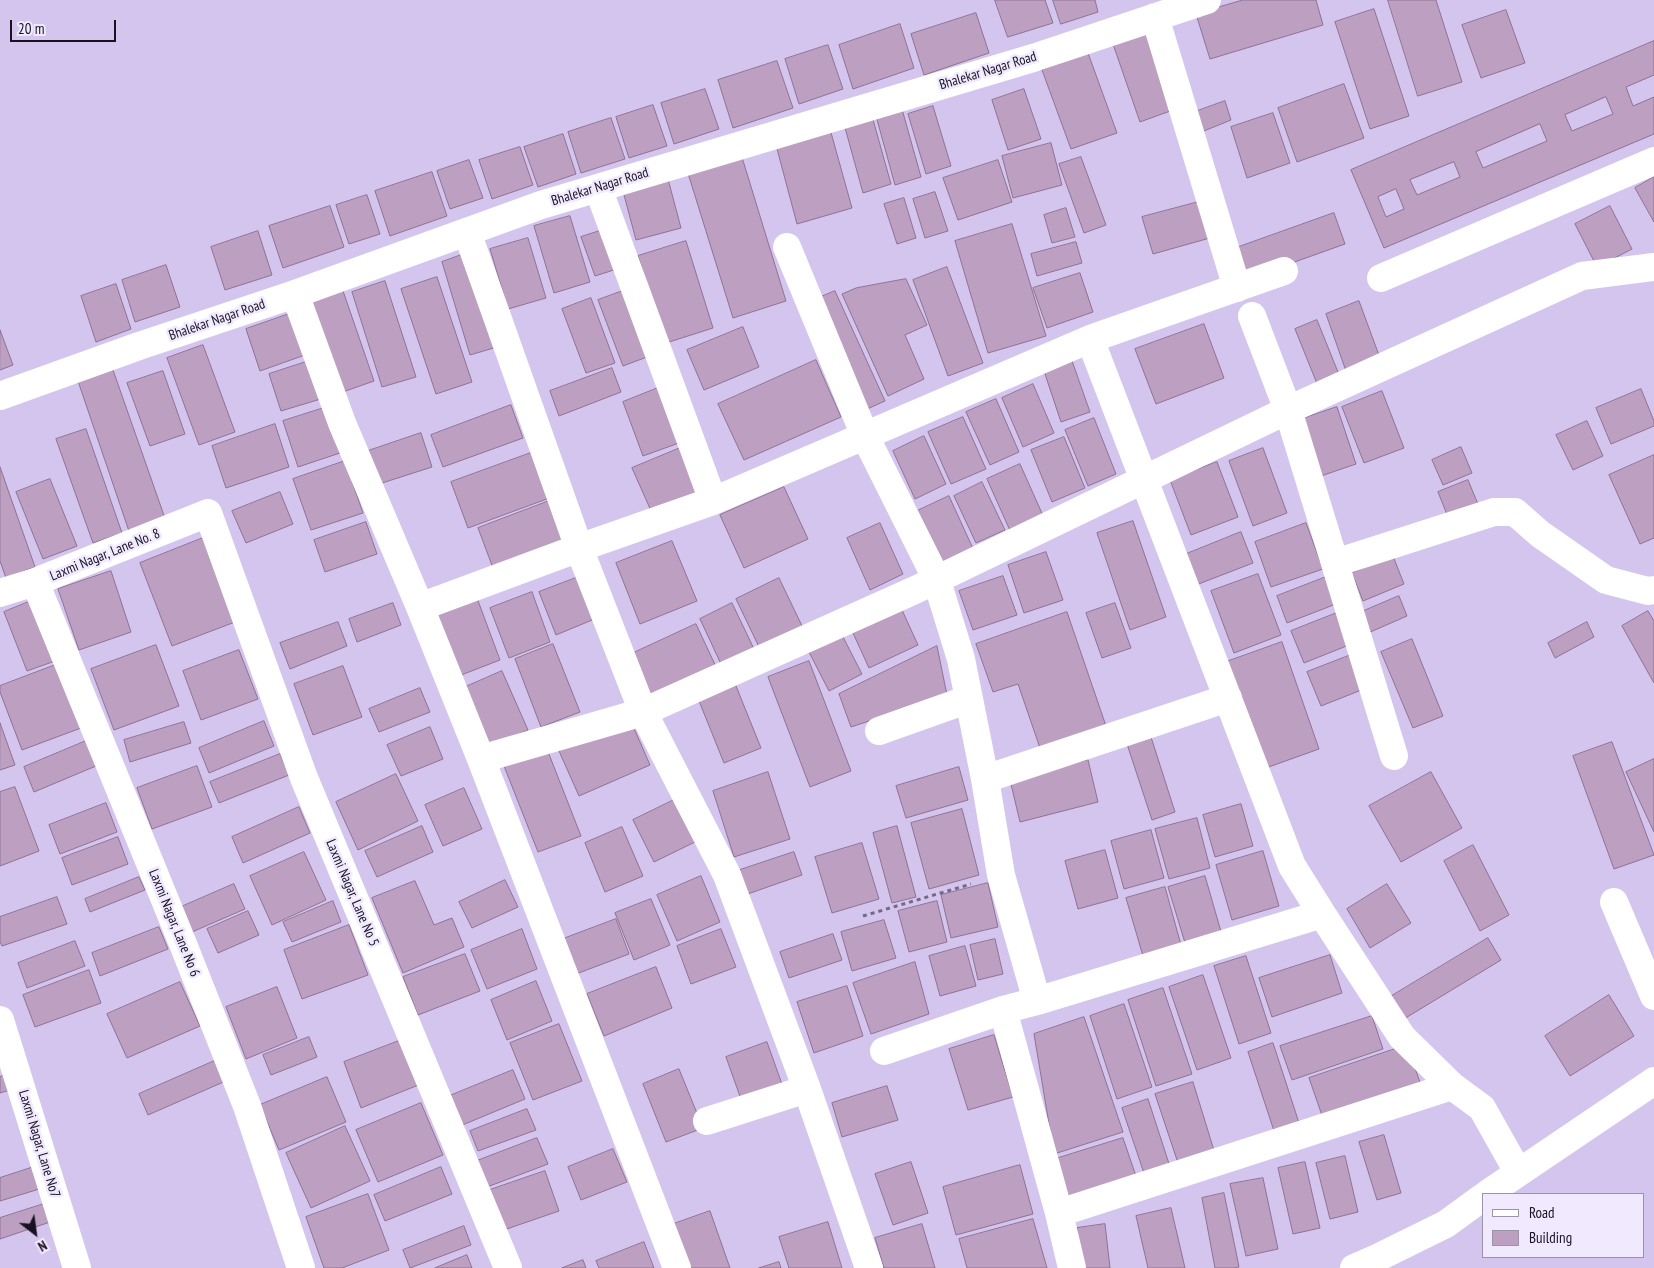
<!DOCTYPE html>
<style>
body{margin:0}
#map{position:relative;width:1654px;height:1268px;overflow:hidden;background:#d3c5ee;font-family:"PT Sans Narrow",sans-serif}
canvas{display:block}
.legend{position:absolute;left:1482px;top:1193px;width:162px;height:65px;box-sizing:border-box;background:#f1eaff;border:1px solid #9a94a6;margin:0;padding:6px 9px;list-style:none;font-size:15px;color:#171220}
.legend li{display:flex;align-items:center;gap:10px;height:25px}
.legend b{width:25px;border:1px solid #9a94a6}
.north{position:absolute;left:10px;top:1208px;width:50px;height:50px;-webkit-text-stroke:4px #f1eaff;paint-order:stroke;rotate:150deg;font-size:14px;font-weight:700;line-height:20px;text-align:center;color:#171220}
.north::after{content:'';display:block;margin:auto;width:18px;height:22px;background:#171220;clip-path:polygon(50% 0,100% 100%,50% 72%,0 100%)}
.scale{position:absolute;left:10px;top:20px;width:106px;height:22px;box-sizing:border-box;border:2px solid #171220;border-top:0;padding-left:6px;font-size:15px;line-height:18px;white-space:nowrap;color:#171220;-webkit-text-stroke:4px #f1eaff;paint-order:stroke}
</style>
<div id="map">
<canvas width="1654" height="1268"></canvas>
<ul class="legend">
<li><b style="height:6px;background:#fff"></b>Road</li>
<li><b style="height:14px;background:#bd9fc2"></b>Building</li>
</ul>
<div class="north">N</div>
<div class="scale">20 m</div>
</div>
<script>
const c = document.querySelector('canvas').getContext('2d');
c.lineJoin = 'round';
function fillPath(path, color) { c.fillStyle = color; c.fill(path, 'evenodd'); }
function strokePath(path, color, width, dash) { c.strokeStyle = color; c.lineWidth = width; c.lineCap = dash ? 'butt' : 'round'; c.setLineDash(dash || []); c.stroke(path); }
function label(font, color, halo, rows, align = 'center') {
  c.font = font + ' "PT Sans Narrow",sans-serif'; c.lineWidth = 5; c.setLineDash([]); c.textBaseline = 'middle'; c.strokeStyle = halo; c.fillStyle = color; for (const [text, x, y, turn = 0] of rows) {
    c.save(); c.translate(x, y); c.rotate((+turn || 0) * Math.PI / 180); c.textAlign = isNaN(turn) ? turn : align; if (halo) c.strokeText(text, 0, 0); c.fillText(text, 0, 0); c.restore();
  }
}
const building = new Path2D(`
 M995 0H1045L1053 23 1008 37Z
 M1053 0H1095L1098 12 1061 24Z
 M1243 0H1316L1323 25 1210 59 1196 14Z
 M1388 0H1436L1462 82 1418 96Z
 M1374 9 1409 116 1370 129 1335 22Z
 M1506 10 1525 63 1481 78 1462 25Z
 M976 13 989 53 924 75 911 34Z
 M900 24 914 68 853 89 839 45Z
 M1146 32 1173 110 1140 122 1113 44Z
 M1654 41V75L1626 87 1633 106 1654 97V134L1384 248 1351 170ZM1606 97 1613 114 1572 131 1565 115ZM1540 124 1547 141 1483 168 1476 152ZM1454 162 1460 177 1417 195 1410 180ZM1396 189 1404 209 1386 217 1378 197Z
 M828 45 843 89 799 104 785 59Z
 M1088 53 1117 133 1071 149 1042 70Z
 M777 61 793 108 733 128 718 80Z
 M1344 84 1364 138 1297 162 1278 108Z
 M705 89 719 129 674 144 661 103Z
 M1024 89 1041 139 1008 150 992 100Z
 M1225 101 1231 120 1199 133 1192 113Z
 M653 105 667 146 629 158 616 117Z
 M933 106 951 166 926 174 908 114Z
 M902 109 921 177 895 185 876 116Z
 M1273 113 1290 163 1247 178 1231 127Z
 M872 116 891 184 863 193 844 124Z
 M611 118 625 159 581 173 568 132Z
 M830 129 852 208 797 224 776 145Z
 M563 134 576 174 538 187 524 147Z
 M1051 143 1062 185 1013 198 1002 156Z
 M520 147 533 185 492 199 479 160Z
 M741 154 786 301 733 318 687 170Z
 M1081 157 1106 225 1084 233 1059 164Z
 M469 160 483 198 450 209 437 171Z
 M998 160 1012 202 958 220 943 178Z
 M432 172 447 216 390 236 375 191Z
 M1654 177V222L1635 188Z
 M668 179 681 228 636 240 623 191Z
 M935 192 948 231 925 238 913 199Z
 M367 195 380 234 349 244 336 205Z
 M904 198 916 238 897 244 884 204Z
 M1206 200 1217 236 1153 254 1142 217Z
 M330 206 344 247 283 268 269 226Z
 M1610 206 1632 249 1597 267 1575 224Z
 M1066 208 1075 237 1052 243 1044 215Z
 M1334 213 1345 244 1247 279 1236 248Z
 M570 216 590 282 554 293 534 226Z
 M1012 224 1046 336 988 353 955 241Z
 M606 229 620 268 595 276 581 237Z
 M258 231 272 275 225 290 211 247Z
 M528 238 546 298 508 309 490 249Z
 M686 241 713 328 666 343 638 256Z
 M1076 242 1082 263 1037 276 1031 254Z
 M467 253 497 347 470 355 442 262Z
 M166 265 180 307 135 322 122 280Z
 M947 267 983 363 948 376 913 280Z
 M1080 273 1093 312 1047 328 1033 288Z
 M437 277 472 382 436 394 401 289Z
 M906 279 927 325 905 335 924 379 888 396 842 294 856 288Z
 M385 281 416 377 382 387 352 292Z
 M116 284 131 329 96 342 81 296Z
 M342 288 374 381 337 394 305 300Z
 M631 288 655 354 623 366 598 300Z
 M835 291 885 401 865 410 814 300Z
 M591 298 615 363 586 373 562 309Z
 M1359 301 1380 358 1346 371 1326 314Z
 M292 313 305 355 260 371 246 329Z
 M1317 320 1342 382 1320 391 1295 329Z
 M1204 324 1224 378 1156 404 1135 349Z
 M743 327 759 367 704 390 687 350Z
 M0 330 13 365 0 370Z
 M203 345 235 432 199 445 167 358Z
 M1071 358 1090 412 1061 422 1043 368Z
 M312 360 324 398 281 411 269 374Z
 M816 360 841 417 744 460 718 404Z
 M612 368 621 392 559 416 550 391Z
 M113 370 167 524 131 537 78 381Z
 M163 371 185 434 150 446 127 383Z
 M1033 384 1054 433 1023 447 1002 398Z
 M658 388 679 443 643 456 623 402Z
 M1641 389 1654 421V426L1611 444 1596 408Z
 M1382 391 1404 448 1364 463 1342 407Z
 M996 399 1019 452 990 465 966 412Z
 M511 405 523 438 443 467 431 435Z
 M327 407 343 452 298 467 283 421Z
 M1337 407 1356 464 1321 476 1302 419Z
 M963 417 986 469 951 484 928 432Z
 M1094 418 1116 474 1088 486 1065 430Z
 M1587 421 1603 456 1573 470 1556 435Z
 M275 424 289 467 226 488 212 446Z
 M86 429 122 533 93 543 56 439Z
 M421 433 432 467 379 484 368 451Z
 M924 436 946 484 915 499 893 451Z
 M1064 437 1085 488 1052 502 1031 450Z
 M685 446 704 490 652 513 632 468Z
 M1461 447 1472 473 1443 485 1432 460Z
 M1263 448 1287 513 1253 526 1229 461Z
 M539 450 555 496 468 528 451 482Z
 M1654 455V538L1640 544 1609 475Z
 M345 461 363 513 311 530 293 479Z
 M1217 462 1238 517 1191 535 1170 480Z
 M1020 464 1045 520 1012 535 987 479Z
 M0 467 35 567 6 578 0 561Z
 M50 479 77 546 43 559 16 492Z
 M1468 480 1480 509 1450 522 1438 492Z
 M982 482 1005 530 976 543 954 496Z
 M784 487 808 539 744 568 720 515Z
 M280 492 293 524 246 543 232 511Z
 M949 496 975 553 940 569 915 512Z
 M557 498 575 547 496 576 478 528Z
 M1133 521 1166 617 1130 630 1097 533Z
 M366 522 377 554 325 572 314 540Z
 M880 523 903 574 870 590 847 538Z
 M1306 523 1323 569 1271 587 1255 542Z
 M1241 532 1253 563 1196 585 1184 555Z
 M203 538 235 622 172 646 140 563Z
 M672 541 697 601 640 624 616 563Z
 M1046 552 1063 600 1024 613 1008 565Z
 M1393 556 1404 584 1363 601 1352 573Z
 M111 571 131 632 79 650 58 589Z
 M1258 574 1281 635 1234 653 1211 591Z
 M581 576 597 618 556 635 539 592Z
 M1003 576 1017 615 973 630 959 591Z
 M1326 577 1336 604 1287 623 1277 596Z
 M779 578 804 630 761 651 736 599Z
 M532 592 550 642 509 658 490 608Z
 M1399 596 1407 616 1368 633 1359 613Z
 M477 598 500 660 456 677 433 614Z
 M31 601 55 661 27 671 4 612Z
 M393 603 401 625 357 642 349 619Z
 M732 603 754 649 721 664 700 619Z
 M1115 603 1131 648 1102 658 1086 613Z
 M902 610 918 645 869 668 853 633Z
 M1342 611 1354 643 1304 663 1291 631Z
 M1648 611 1654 621V683L1622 626Z
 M1067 612 1106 726 1040 748 1018 684 993 692 976 644Z
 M338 622 347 646 290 669 280 643Z
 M1587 622 1594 637 1555 658 1548 643Z
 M696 624 718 671 649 703 627 656Z
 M842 635 862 674 829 691 809 652Z
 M1412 639 1443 716 1413 728 1381 652Z
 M1282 642 1319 749 1263 769 1226 662Z
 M553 644 580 712 541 727 515 659Z
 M156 645 179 706 114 730 91 669Z
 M937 646 947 695 851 727 839 694Z
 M239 650 258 699 201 720 183 671Z
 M1356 653 1369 687 1321 706 1307 672Z
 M809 661 851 771 810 787 768 677Z
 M58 664 81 728 22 750 0 692V686Z
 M343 666 362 717 313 735 294 684Z
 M502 671 528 730 486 748 461 689Z
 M734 681 761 748 724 763 697 696Z
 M420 688 430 712 379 732 369 709Z
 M630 719 650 765 579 796 559 751Z
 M264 721 274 746 209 773 199 748Z
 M184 722 191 743 130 762 124 740Z
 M0 723 15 765 0 770Z
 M430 727 443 759 401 776 387 745Z
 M1151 737 1175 812 1152 820 1127 744Z
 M86 741 96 766 34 792 24 767Z
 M1612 742 1654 855 1614 869 1573 756Z
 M547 749 581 836 538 852 504 766Z
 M280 754 289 775 219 803 210 782Z
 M1654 759V832L1626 772Z
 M1088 760 1098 802 1020 822 1010 780Z
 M197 766 212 807 152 829 137 788Z
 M959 767 968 800 906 818 896 786Z
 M768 772 790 839 734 857 713 791Z
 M1431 772 1462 828 1401 862 1369 806Z
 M396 774 418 821 358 850 336 802Z
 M15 787 39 851 0 866V792Z
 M464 788 482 829 443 846 425 805Z
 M674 800 695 842 654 862 633 820Z
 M106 803 117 832 60 854 49 825Z
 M1241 804 1253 846 1215 857 1203 815Z
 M299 807 310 833 243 863 232 837Z
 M962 809 979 875 929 889 911 823Z
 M1197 818 1210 868 1169 879 1155 829Z
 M422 826 433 852 377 877 365 851Z
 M897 826 916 897 892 903 873 833Z
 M622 827 643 876 605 892 585 843Z
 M1151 830 1164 878 1124 889 1111 841Z
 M118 837 128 864 72 885 62 858Z
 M862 843 879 899 832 913 815 857Z
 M1473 845 1509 915 1480 931 1444 861Z
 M1105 850 1118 898 1078 909 1065 861Z
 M1263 851 1279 906 1232 920 1216 865Z
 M304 852 326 900 272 925 250 876Z
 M794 852 802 875 739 897 731 873Z
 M701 876 720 922 677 941 657 895Z
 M1205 876 1222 935 1186 946 1168 887Z
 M139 877 145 890 90 912 85 899Z
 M505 880 518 907 472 928 459 902Z
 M415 881 434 925 452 918 464 947 403 973 372 898Z
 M988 883 998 927 951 938 941 895Z
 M234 884 245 909 192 932 181 907Z
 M1387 884 1411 923 1370 948 1347 909Z
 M1165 887 1181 945 1143 956 1126 898Z
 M57 897 67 924 2 946 0 942V917Z
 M651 899 670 945 634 960 615 913Z
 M333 901 341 922 292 942 283 922Z
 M937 901 947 942 909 952 898 911Z
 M248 911 259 935 218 953 207 929Z
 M616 919 629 954 576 974 563 939Z
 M884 920 896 958 852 971 841 932Z
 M349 925 368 975 302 999 284 950Z
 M159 927 168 949 100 976 92 953Z
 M522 929 537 969 487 989 471 950Z
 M721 929 736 967 691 984 677 946Z
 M833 934 842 960 789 978 780 952Z
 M1488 938 1501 960 1399 1022 1385 1000Z
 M995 939 1003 974 978 980 970 945Z
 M75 941 85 966 27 988 18 963Z
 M965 946 976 986 940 996 929 956Z
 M465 954 480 991 418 1015 403 977Z
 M1330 955 1342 993 1272 1017 1259 978Z
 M1246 956 1271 1033 1239 1044 1214 966Z
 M915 962 929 1014 871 1034 853 983Z
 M656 967 672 1008 604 1036 587 994Z
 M89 970 101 1003 35 1027 23 995Z
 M1203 975 1231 1058 1197 1070 1169 987Z
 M536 981 552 1021 507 1040 491 1000Z
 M180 982 200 1026 127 1058 107 1014Z
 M847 986 863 1036 814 1053 797 1002Z
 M277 987 297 1038 246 1059 226 1007Z
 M1163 988 1192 1074 1156 1086 1128 1000Z
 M1609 995 1634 1036 1570 1076 1545 1036Z
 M1124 1004 1152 1087 1117 1099 1090 1016Z
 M1372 1016 1383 1049 1292 1080 1280 1046Z
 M1084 1017 1123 1132 1054 1154 1034 1034Z
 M559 1024 582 1081 533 1100 510 1043Z
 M994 1035 1013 1097 968 1110 949 1049Z
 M309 1037 317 1057 271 1075 263 1055Z
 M404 1039 421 1084 361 1108 344 1062Z
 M767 1042 783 1087 742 1102 726 1057Z
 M1273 1043 1301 1129 1276 1137 1248 1052Z
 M1407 1045 1423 1091 1325 1124 1309 1078Z
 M219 1059 228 1080 148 1115 139 1094Z
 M679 1069 703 1128 666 1142 643 1084Z
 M513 1070 525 1099 460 1126 447 1097Z
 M5 1075 10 1090 0 1093V1077Z
 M327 1077 346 1122 279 1150 260 1105Z
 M1193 1082 1216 1157 1180 1169 1155 1094Z
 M887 1086 898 1120 842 1137 832 1103Z
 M1148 1099 1172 1173 1147 1182 1122 1108Z
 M421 1103 443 1155 378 1182 356 1130Z
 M527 1109 536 1130 478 1151 470 1131Z
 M345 1126 370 1181 311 1208 286 1153Z
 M1384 1135 1401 1193 1377 1200 1359 1142Z
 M537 1138 548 1164 479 1190 469 1164Z
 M1123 1138 1138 1182 1067 1206 1052 1160Z
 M613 1149 627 1182 581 1200 568 1167Z
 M1345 1156 1358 1212 1330 1219 1316 1163Z
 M911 1162 928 1213 893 1225 875 1174Z
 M1305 1162 1320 1228 1293 1234 1278 1168Z
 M40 1165 46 1187 0 1201V1178Z
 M1020 1165 1033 1214 956 1235 943 1187Z
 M441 1167 452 1194 385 1221 374 1195Z
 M545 1171 559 1211 498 1232 484 1192Z
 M1263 1178 1278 1249 1246 1256 1230 1184Z
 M1224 1193 1239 1267 1235 1268H1215L1202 1198Z
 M368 1194 389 1250 342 1268H324L306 1217Z
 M47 1203 53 1221 0 1239V1218Z
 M1171 1208 1185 1268H1148L1136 1216Z
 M710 1211 730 1268H683L668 1226Z
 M1033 1219 1047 1268H967L959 1239Z
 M828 1222 842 1268H789L779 1237Z
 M922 1224 935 1268H884L875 1238Z
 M1105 1224 1110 1268H1082L1077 1228Z
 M464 1226 471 1245 410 1268 403 1250Z
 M644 1242 654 1268H599L596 1261Z
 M467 1255 472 1268H435Z
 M583 1260 586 1268H562Z
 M779 1262 781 1268H759Z`);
fillPath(building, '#bd9fc2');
strokePath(building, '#8e7293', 1);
strokePath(new Path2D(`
 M863 916 971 884`), '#736a85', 3, [4, 4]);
strokePath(new Path2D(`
 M1155 17 1237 288
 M467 232 579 548 643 712 727 875 807 1089 869 1268
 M787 247 865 436 936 578 961 659 985 779 1001 875 1037 1001
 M1381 278 1654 161
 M295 294 342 423 420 607 481 759 677 1268
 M1252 316 1288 410 1394 756
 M1090 339 1292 866 1322 914 1402 1037 1452 1086 1482 1108 1518 1172
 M0 396 139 346 295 294 541 205 1033 58 1207 0
 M713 501 1090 339 1284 271
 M1335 563 1494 512H1515L1540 534 1606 580 1648 591 1654 590
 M35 582 183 944 247 1106 301 1268
 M0 593 35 582 208 513 304 778 508 1268
 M420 607 579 548 713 501 598 188
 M879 731 969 699
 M481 759 643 712 915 590 1288 410 1582 276 1654 267
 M985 779 1228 698
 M1614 902 1654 996
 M1003 1010 1059 1213 1072 1268
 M0 1020 77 1268
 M884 1051 1003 1010 1037 1001 1322 914
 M707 1121 807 1089
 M1059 1213 1452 1086`), '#fff', 28);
strokePath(new Path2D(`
 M1487 1194 1654 1081
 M1354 1268 1377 1258 1446 1224 1483 1197`), '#fff', 28);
label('14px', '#171220', '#f1eaff', [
 ["Bhalekar Nagar Road",988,71,-17],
 ["Bhalekar Nagar Road",600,187,-17],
 ["Bhalekar Nagar Road",217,320,-19],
 ["Laxmi Nagar, Lane No. 8",105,555,-22],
 ["Laxmi Nagar, Lane No 5",352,893,67],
 ["Laxmi Nagar, Lane No 6",174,923,68],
 ["Laxmi Nagar, Lane No7",39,1144,73]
]);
</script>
